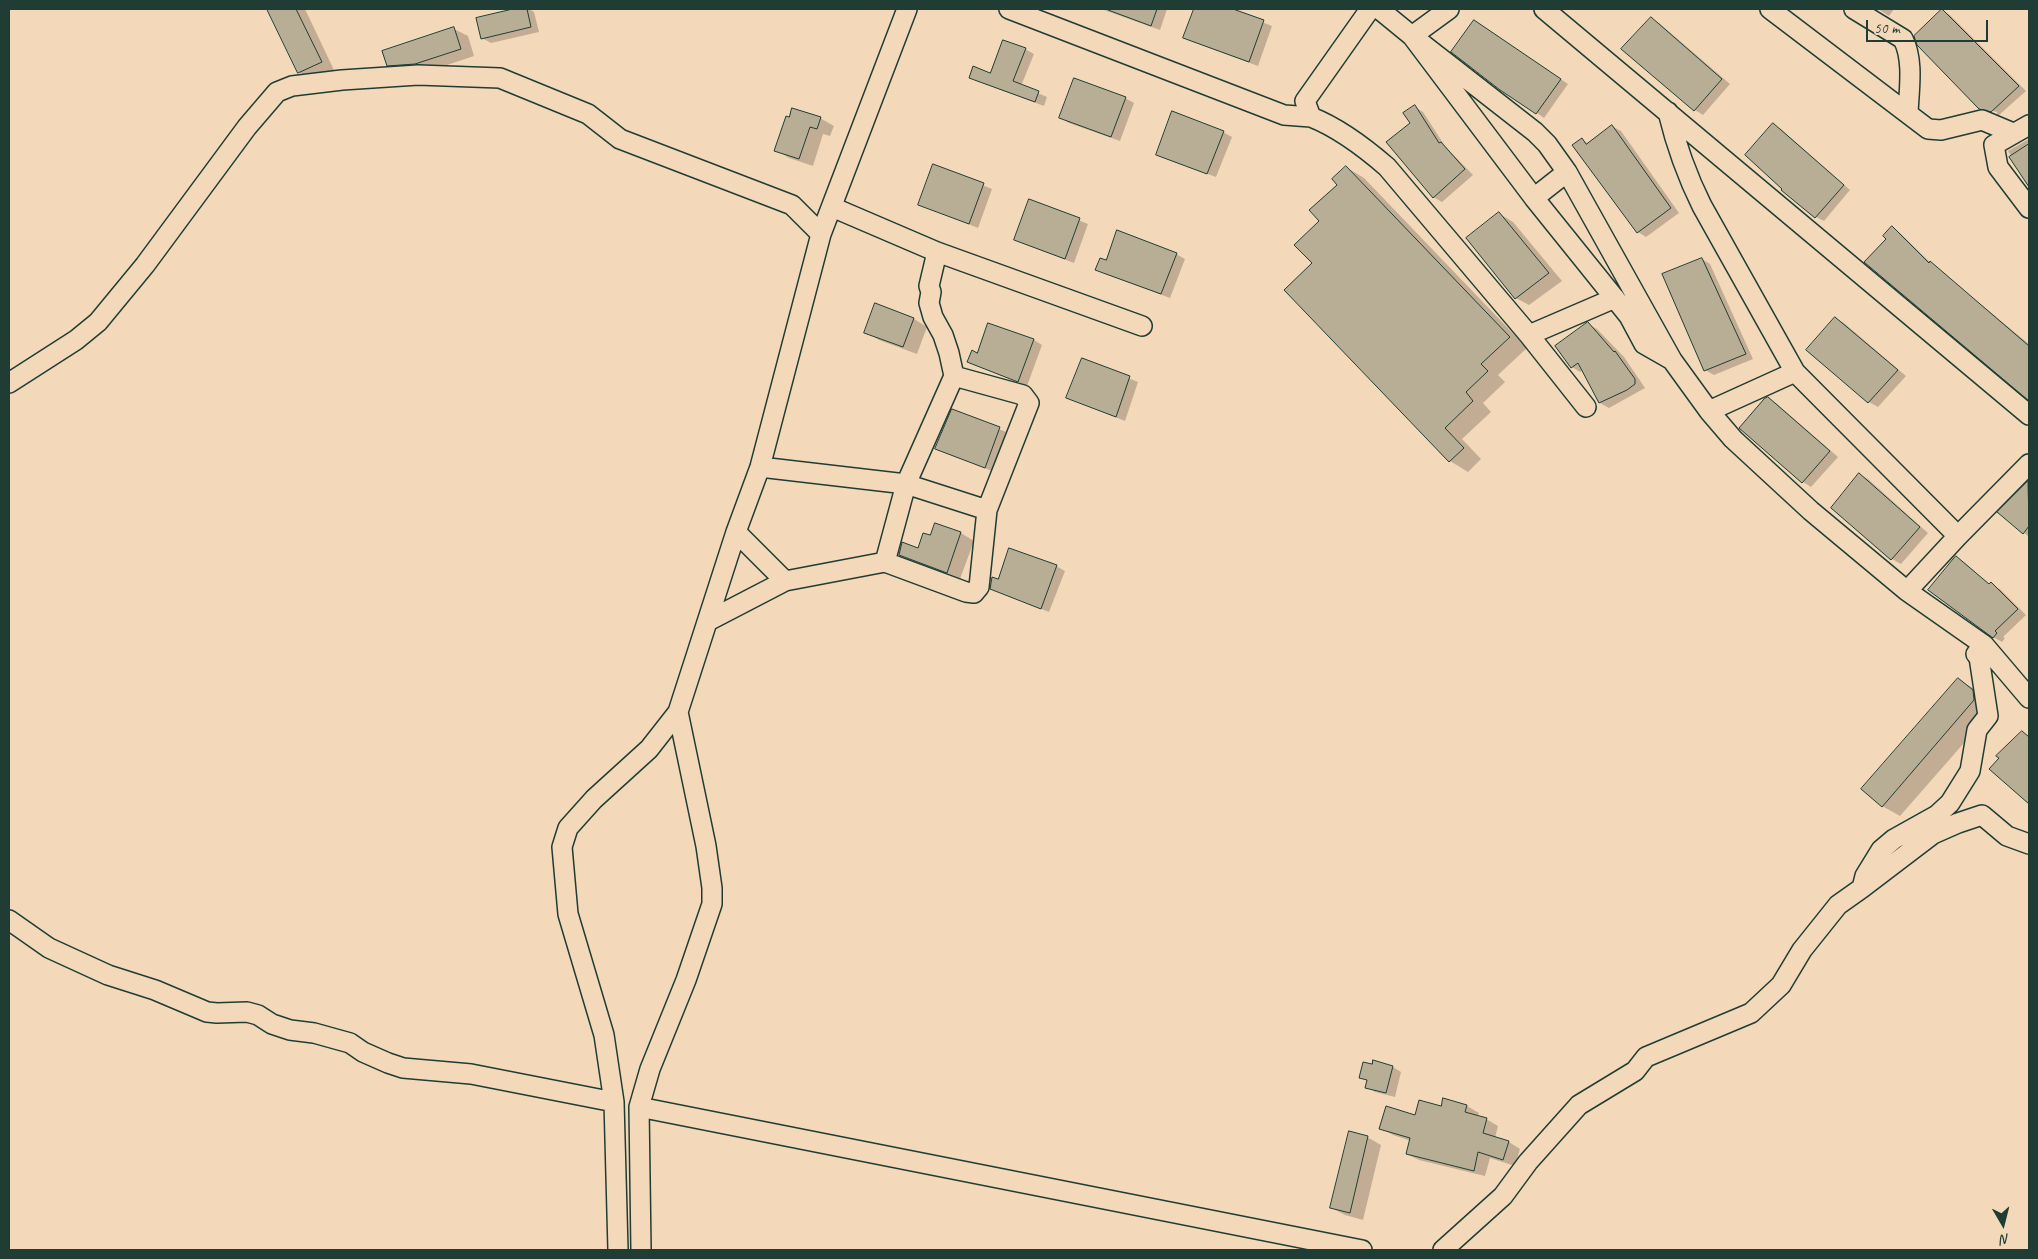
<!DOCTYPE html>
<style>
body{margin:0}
#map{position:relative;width:2038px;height:1259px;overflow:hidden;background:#f3d9ba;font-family:Caveat,sans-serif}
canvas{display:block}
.frame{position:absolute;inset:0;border:10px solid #1f3d34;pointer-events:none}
.north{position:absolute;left:1978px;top:1199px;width:50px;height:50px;-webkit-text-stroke:4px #f3d9ba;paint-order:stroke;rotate:172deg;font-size:14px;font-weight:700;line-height:20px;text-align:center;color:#1f3d34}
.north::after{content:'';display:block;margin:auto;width:18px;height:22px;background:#1f3d34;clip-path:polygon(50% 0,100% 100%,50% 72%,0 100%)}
.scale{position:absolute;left:1866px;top:20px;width:122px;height:22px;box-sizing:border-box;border:2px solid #1f3d34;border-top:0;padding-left:6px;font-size:15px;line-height:18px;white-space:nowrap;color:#1f3d34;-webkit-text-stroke:4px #f3d9ba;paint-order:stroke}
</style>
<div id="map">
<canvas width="2038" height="1259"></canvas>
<div class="frame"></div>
<div class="north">N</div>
<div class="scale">50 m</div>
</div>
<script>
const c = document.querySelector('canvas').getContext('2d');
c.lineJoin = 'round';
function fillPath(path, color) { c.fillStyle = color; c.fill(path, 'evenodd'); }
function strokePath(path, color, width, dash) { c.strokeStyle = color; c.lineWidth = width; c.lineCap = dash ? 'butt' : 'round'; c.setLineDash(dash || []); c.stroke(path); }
fillPath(new Path2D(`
 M269 9H305L334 70 312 80 299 72Z
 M518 9H529L534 12 539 32 491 43 482 38 478 19Z
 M1101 9H1167L1160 30Z
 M1195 9H1229L1272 26 1258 66 1193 42 1184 37Z
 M1878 9H1894L1889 16Z
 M1942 10 1950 15 2026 91 1999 115 1987 112 1997 114V112L1980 108Z
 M1651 19 1659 23 1730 84 1703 115 1695 110Z
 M1482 26 1568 84 1544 118 1537 113Z
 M454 29 468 36 474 56 429 71 402 73 388 65Z
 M1025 49 1034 54 1021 86 1047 97 1044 106 979 82 970 77 991 74Z
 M1125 98 1134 103 1120 141 1069 123 1061 118Z
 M1415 107 1423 112 1445 146 1473 175 1442 202 1433 197 1412 124Z
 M820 118 834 126 830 136 823 134 813 166 789 158 776 150Z
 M1773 125 1781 129 1850 190 1824 221 1816 217Z
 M1612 126 1621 131 1679 213 1646 237 1638 232 1582 140 1589 144Z
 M1223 132 1232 137 1216 177 1166 159 1157 154Z
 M2029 139V185L2008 151Z
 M934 165 992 189 978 228 919 204Z
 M1346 167 1364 178 1527 348 1498 375 1505 382 1483 403 1491 412 1462 439 1481 459 1468 472 1450 461 1286 290 1314 263 1321 221Z
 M1030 201 1088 224 1074 263 1024 244 1015 239Z
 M1500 214 1513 222 1562 281 1529 305 1516 298Z
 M1892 228 1900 233 1933 265 2029 344V399L1866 262 1888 239Z
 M1176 254 1185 259 1170 298 1105 274 1097 270 1107 262Z
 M1702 259 1710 264 1753 359 1714 375 1705 370Z
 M1835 318 1844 323 1906 376 1878 407 1869 402 1808 350Z
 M914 319 927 327 917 354 879 340 866 332Z
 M989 324 1034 340 1042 345 1027 386 969 362 978 354Z
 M1588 324 1597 329 1624 357 1645 388 1609 408 1600 403 1583 370 1580 372 1572 367Z
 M1083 360 1138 382 1125 421 1068 398Z
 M1768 398 1776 403 1838 457 1811 487 1803 482 1741 428Z
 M952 411 1009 433 994 472 936 448Z
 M1859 474 1868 479 1928 533 1901 564 1892 559 1833 508Z
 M2028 483H2029V537L1999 512Z
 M935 524 961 533 974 541 960 579 913 562 900 554 918 549 931 537Z
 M1957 558 1965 563 1990 585 2000 589 2026 615 2003 637 2005 638 2002 642 1993 637Z
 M1056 566 1065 571 1049 612 991 589Z
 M1958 679 1976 690 1992 711 1900 816 1882 806Z
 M2022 732 2029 737V802L1991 769 2001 758 1998 755 2007 745 2009 746Z
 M1393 1067 1401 1072 1395 1097 1375 1092 1367 1087 1368 1081 1361 1077Z
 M1467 1106 1479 1113 1477 1117 1486 1119 1498 1126 1495 1138 1509 1142 1520 1149 1515 1166 1490 1158 1485 1176 1419 1160 1407 1154 1411 1141 1393 1135 1381 1128 1416 1117Z
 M1367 1137 1381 1145 1363 1220 1345 1215 1332 1208Z`), '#0003');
const building = new Path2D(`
 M267 9H296L322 62 298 73Z
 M513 9H527L531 27 481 39 476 18Z
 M1108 9H1157L1151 26 1108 10Z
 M1194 9H1233L1264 20 1249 62 1183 38Z
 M1942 9 2019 86 1991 112 1979 109 1917 45 1914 36Z
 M1651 17 1722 79 1694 111 1621 49Z
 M1474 20 1561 79 1536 114 1500 90 1451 52Z
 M454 27 461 49 415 64 387 66 382 51Z
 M1003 40 1026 48 1013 81 1039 91 1035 102 969 78 973 66 990 73Z
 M1074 78 1126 97 1111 137 1059 118Z
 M1415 105 1439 143 1441 142 1465 169 1433 198 1386 142 1410 123 1403 113Z
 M792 108 821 117 817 129 810 127 799 159 774 151 786 116 789 117Z
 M1172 111 1224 131 1207 174 1156 155Z
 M1773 123 1844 185 1815 218 1781 190 1782 189 1745 155Z
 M1612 125 1671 208 1637 233 1572 145 1582 138 1586 144Z
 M2029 144V187L2009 157Z
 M933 164 984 183 969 224 918 205Z
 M1346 166 1510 337 1481 364 1488 371 1466 392 1473 401 1445 428 1464 448 1449 462 1284 290 1312 263 1294 245 1319 221 1309 210 1337 185 1332 179Z
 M1029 199 1080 218 1065 259 1014 240Z
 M1499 212 1549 273 1515 299 1466 238Z
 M1892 226 1929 263 1930 261 2029 346V401L1864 262 1886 239 1883 236Z
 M1117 230 1177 253 1161 294 1095 270 1100 258 1106 260Z
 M1702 258 1746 354 1704 371 1662 274Z
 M875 303 914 318 903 347 864 333Z
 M1835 317 1898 370 1868 403 1806 350Z
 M1588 322 1614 352 1615 351 1635 379V384L1627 390 1599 403 1578 363 1571 368 1555 346Z
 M988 323 1034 339 1018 382 967 362 972 350 977 353Z
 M1082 358 1130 376 1116 417 1066 398Z
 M1768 397 1830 451 1802 483 1739 428 1764 399Z
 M952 409 1000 427 985 468 935 449Z
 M1859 473 1920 527 1891 560 1831 508Z
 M2028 481 2029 526 2023 534 1997 512Z
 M935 523 961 532 947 573 899 555 902 542 918 548 923 533 930 535Z
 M1009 548 1057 565 1041 609 990 589 992 577 998 579Z
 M1956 556 1989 584 1991 582 2018 609 1995 631 1997 633 1993 638 1928 590Z
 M1958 678 1973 690 1974 700 1882 807 1861 789Z
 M2022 731 2029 737V804L1989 769 1999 758 1996 756Z
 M1373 1060 1393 1066 1386 1093 1365 1088 1367 1080 1359 1078 1363 1062 1372 1064Z
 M1443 1098 1467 1105 1465 1112 1487 1118 1483 1133 1509 1141 1503 1160 1478 1152 1474 1171 1406 1154 1410 1138 1379 1129 1386 1106 1415 1115 1419 1100 1441 1106Z
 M1349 1131 1368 1136 1350 1213 1330 1208Z`);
fillPath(building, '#b8ae95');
strokePath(building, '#1f3d34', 1);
const street = new Path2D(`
 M1009 9 1284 115 1311 117 1305 101 1370 9
 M1379 9 1412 36 1534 198 1629 316 1644 344 1672 360 1709 411 1733 439 1811 511 1907 591 1984 645 2029 698
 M1449 9 1412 36 1535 132 1547 144 1567 172 1672 360
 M1544 9 2029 415
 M1770 9 1928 129 1941 130 1982 120 2013 133
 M1854 9 1903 39C1914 60 1909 90 1908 113
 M1668 112C1676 145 1687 176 1702 206L1795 372 1958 536 1907 591
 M1311 117C1339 128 1364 147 1387 167L1529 335 1586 407
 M2029 125 1994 145 1998 167 2029 208
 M1534 198 1567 172
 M832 207 937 252 1142 326
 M937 252 929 286 931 292 929 303 933 317 943 335 949 353 954 376
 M1529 335 1615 298
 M9 383 76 340 98 322 145 265 247 127 277 92 292 86 342 80 418 75 500 78 588 114 620 139 792 205 821 234
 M1709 411 1795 372
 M760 467 906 484 987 510
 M736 532 785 581
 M1958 536 2029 464
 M708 621 785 581 885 562 966 592 974 593 979 587 987 510 1029 403 1023 395 954 376 906 484 885 562
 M1862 888 1933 834 1958 823 1982 815 2007 836 2029 844
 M9 920 49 948 108 975 155 990 207 1012 217 1013 247 1012 258 1015 272 1024 290 1030 314 1033 350 1043 363 1052 388 1063 403 1068 471 1074 614 1102
 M639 1107 1362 1250
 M618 1250 614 1102 604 1035 568 914 562 847 568 828 594 799 649 749 678 712 736 532 760 467 821 234 907 9
 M641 1250 639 1107 650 1069 686 980 712 904V888L706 846 678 712
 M1443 1250 1503 1196 1528 1162 1579 1105 1635 1071 1646 1057 1751 1013 1781 985 1802 950 1838 905 1862 888 1865 876 1881 850 1894 839 1937 815 1950 803 1970 771 1977 730 1988 716 1979 657 1976 654 1984 645`);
strokePath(street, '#1f3d34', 22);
strokePath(street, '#f3d9ba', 19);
</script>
